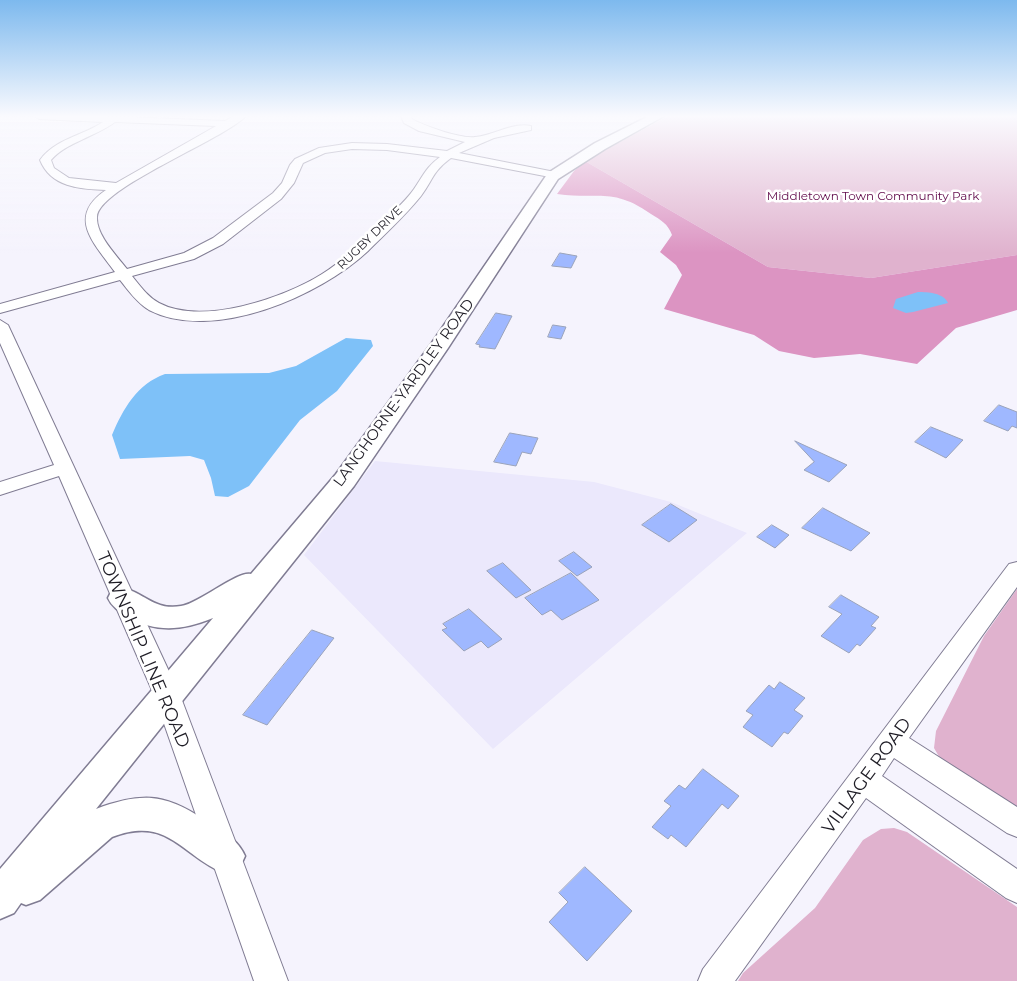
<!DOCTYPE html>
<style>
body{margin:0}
canvas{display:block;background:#f5f3fd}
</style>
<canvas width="1017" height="981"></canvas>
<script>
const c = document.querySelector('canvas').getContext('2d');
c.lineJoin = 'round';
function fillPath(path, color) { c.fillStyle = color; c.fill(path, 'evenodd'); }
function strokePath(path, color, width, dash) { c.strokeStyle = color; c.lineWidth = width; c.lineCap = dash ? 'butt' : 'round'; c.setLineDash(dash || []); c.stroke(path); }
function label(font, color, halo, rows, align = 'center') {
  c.font = font + ' Montserrat,sans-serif'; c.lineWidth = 5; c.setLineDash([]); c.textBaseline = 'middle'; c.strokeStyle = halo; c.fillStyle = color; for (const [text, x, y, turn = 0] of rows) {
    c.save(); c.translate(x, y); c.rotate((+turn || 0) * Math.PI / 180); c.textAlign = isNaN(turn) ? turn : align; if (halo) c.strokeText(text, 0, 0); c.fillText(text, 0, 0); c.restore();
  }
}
fillPath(new Path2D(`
 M375 461 594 482 671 502 747 533 493 749 304 555Z`), '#ebe8fc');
fillPath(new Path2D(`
 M668 116H1017V255L871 278 768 267 585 161Z
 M1017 589V811L945 767 934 748 936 731 984 636Z
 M894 828 907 832 1017 907V981H738L743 973 815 908 863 840 881 829Z`), '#e0b2ce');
fillPath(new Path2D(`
 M585 161 768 267 871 278 1017 255V310L956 328 917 364 860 354 814 358 779 351 754 335 664 309 682 275 676 265 660 252 672 235C668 224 661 220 651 214 612 187 599 200 557 194L574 171Z`), '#dc94c2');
fillPath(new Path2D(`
 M918 292C928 292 944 293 948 303L913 312 906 313 893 308 896 299Z
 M346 338 371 340 373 346 337 391 300 420 249 486 228 497 215 496 211 478 204 460 190 456 120 459 112 435C123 409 137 384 165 374L269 373 296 366Z`), '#7ec1f8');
const building = new Path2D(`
 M560 253 577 256 571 268 552 266Z
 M496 313 512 316 495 349 479 347 480 345 476 344Z
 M553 325 566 327 561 339 548 337Z
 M999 405 1017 412V428L1012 426 1008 431 984 421Z
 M931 427 963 440 946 458 915 442Z
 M510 433 538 438 531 454 522 452 516 466 494 462Z
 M795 441 847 465 829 482 804 470 814 462Z
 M671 504 697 520 669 542 642 525Z
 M823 508 870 533 851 551 802 528Z
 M772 525 789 535 775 548 757 537Z
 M574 552 592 567 577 576 559 561Z
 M503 563 531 590 516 598 487 571Z
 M571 573 599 600 562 620 551 610 542 615 525 598Z
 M841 595 879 617 871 626 876 628 860 646 857 644 849 653 821 636 842 614 829 607Z
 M469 609 502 639 488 648 481 641 464 651 442 630 447 628 443 624Z
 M312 630 334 638 267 725 243 715Z
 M780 682 805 698 794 710 803 716 788 734 784 732 772 747 743 727 753 715 746 711 769 685 774 689Z
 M703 769 739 796 728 809 722 804 686 847 671 835 668 839 652 827 671 806 664 801 679 785 685 789Z
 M585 867 632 911 587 961 549 922 568 902 559 893Z`);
fillPath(building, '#9fb8ff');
strokePath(building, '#9aa3ba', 1);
const minor = new Path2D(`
 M34 116H102L225 121 234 116H246C223 140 98 188 97 217 96 235 117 256 127 269L184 253 213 238 273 193 282 183 290 165 295 159 319 148 352 143 387 144 447 151 465 142 419 131 404 123 401 116H411L412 119C424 126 461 139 475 137 493 136 512 122 531 126V130L494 138 459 153 555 172 561 175 555 178 451 158C432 172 433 180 421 196 405 216 386 233 368 251 320 296 213 343 149 310 137 303 128 290 120 280L0 313V304L115 272C94 243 66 217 106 190 79 189 51 187 40 160 55 139 82 136 103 122L39 119ZM115 122 216 126 116 183 69 178 54 168 51 160C67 142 95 137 115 122ZM352 149 387 150 440 157C427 166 423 176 414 189 404 203 390 215 377 227 360 244 343 261 322 274 284 298 202 326 159 303 148 297 140 286 132 276L194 259 223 244 281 199 294 183 303 163 325 153Z
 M0 320 8 325 180 695 288 981H254L154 695 59 476 0 495V482L54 465 0 343Z
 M1017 562V587L909 738 1017 807V837L1007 833 894 758 882 776 1017 869V903L1006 898 866 798 735 981H698L703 969 1009 564Z`);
const major = new Path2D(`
 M649 116H664L605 149 558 179 448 348 354 486 96 809C146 790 169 795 212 825 226 834 238 840 245 856L239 869 226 874C181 856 169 815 112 837L40 900 26 905 21 903 14 913 0 919V869L213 618C183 630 156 634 128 616 119 611 112 607 108 598L112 590C138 582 149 612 181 606 200 603 238 570 251 574L336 474 431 344 548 173 595 143Z`);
strokePath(minor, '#807c93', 2);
strokePath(major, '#807c93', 3);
fillPath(minor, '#fff');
fillPath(major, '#fff');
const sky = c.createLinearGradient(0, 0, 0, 253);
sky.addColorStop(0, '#7db9ee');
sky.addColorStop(0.46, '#fafafe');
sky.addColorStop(1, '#fafafe00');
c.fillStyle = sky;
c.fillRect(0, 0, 1017, 253);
label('12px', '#610b4b', '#fff', [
 ["Middletown Town Community Park",873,196]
]);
label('12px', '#1e1c25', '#fff', [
 ["RUGBY DRIVE",370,238,-44]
]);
label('15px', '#1e1c25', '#fff', [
 ["LANGHORNE-YARDLEY ROAD",404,393,-54]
]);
label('18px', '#1e1c25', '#fff', [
 ["TOWNSHIP LINE ROAD",143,650,67],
 ["VILLAGE ROAD",867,776,-54]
]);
</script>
